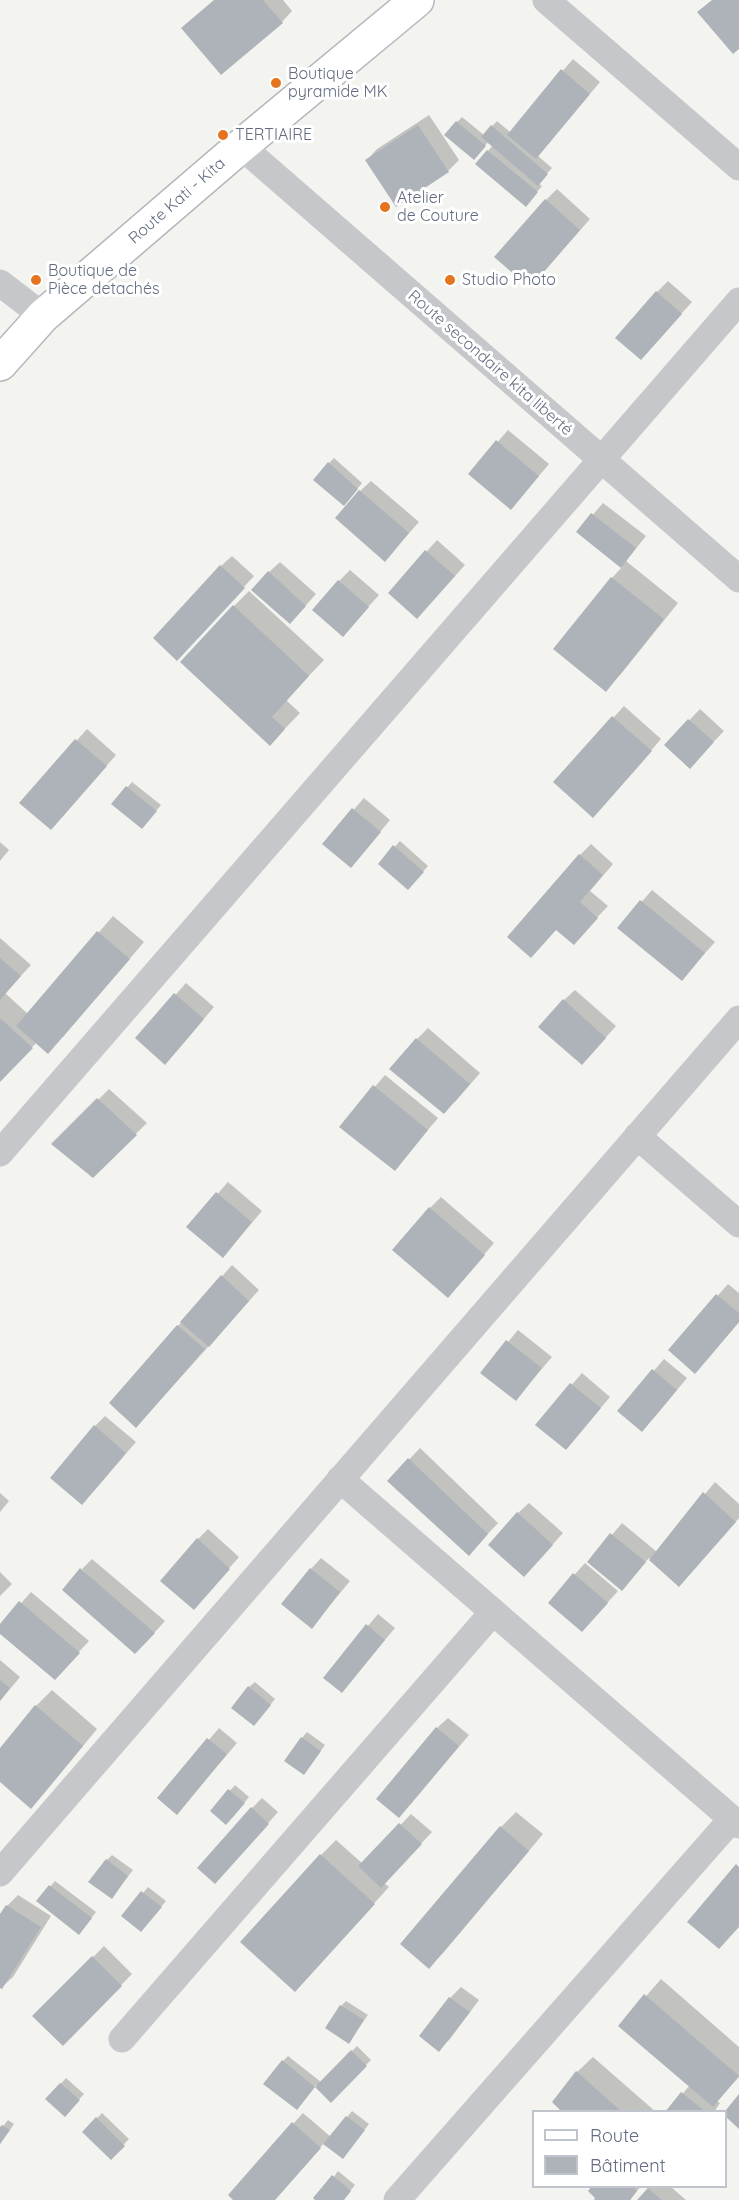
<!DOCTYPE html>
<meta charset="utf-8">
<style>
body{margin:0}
#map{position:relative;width:739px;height:2200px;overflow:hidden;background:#f3f4ef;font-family:Quicksand,sans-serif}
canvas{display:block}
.legend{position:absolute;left:532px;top:2110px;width:195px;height:78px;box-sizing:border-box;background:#fff;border:2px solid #c0c5cd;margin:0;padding:8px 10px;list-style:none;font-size:18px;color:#626d81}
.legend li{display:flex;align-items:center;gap:12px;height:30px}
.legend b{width:30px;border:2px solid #c0c5cd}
</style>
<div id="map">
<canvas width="739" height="2200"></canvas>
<ul class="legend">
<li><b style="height:8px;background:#fff"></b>Route</li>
<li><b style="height:16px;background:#aeb3b9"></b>Bâtiment</li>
</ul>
</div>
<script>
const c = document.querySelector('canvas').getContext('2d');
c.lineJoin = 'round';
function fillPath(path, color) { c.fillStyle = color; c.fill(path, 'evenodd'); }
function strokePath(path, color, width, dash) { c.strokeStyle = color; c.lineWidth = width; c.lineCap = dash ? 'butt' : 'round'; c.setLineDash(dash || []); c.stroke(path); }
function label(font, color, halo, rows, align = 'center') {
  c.font = font + ' Quicksand,sans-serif'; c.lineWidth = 6; c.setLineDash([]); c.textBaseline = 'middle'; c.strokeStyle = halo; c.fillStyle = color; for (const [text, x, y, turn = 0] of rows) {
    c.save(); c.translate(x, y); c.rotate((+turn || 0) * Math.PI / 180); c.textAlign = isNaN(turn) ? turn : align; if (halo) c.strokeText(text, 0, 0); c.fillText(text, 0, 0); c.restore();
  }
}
fillPath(new Path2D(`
 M214 0H283L292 11 282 22Z
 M573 59 600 82 538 156 552 168 538 183 542 186 531 199 488 151 493 145 489 141 479 153 457 122 462 117 484 135 497 121 510 132Z
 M429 115 459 160 448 171 397 205 367 160 377 149Z
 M557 189 590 219 540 276 546 200Z
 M668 281 692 302 651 347 657 292Z
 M508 430 549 464 521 497 470 474Z
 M334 458 362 483 349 499 329 463Z
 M371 481 419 522 395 549 360 491Z
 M603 503 646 536 626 561 678 603 621 674 606 690 612 578 622 567 578 532Z
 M437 540 465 565 428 606 390 592Z
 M232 556 254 576 188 648 221 566Z
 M280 562 316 594 300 612 269 572Z
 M350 570 379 595 343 635 339 581Z
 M249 591 324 660 286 700 300 713 270 744 234 606Z
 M624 706 661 739 604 805 555 782Z
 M700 709 724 731 700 756 666 745Z
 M87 729 116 755 62 817 21 803Z
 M132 782 161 805 147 822 113 804Z
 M364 798 390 820 361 855 324 843Z
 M400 841 428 866 413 883 380 863Z
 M0 842 9 850 0 861Z
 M591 844 613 864 590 891 608 906 573 943 580 855Z
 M652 890 715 942 682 979 619 928Z
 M113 916 144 942 63 1037 37 1042 0 1080V938L31 965 5 993 28 1014Z
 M186 983 214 1007 176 1052 137 1038Z
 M575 990 616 1026 592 1053 564 1000Z
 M428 1028 480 1073 455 1102 417 1039Z
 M385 1075 438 1118 395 1169 341 1126Z
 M109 1089 147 1123 93 1176 54 1144Z
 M228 1182 262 1211 233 1245 188 1227Z
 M441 1197 494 1243 458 1285 430 1208Z
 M232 1265 259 1290 147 1415 178 1326Z
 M728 1284 739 1293V1322L706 1361 670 1350Z
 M518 1330 552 1357 516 1399 482 1373Z
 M664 1359 687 1378 653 1419 619 1411Z
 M582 1373 610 1397 576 1437 537 1425Z
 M105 1416 136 1442 93 1492 95 1426Z
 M420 1448 498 1523 469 1554 389 1481Z
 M715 1482 739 1504V1518L679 1585 649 1558 622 1589 589 1562 622 1523 657 1552Z
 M0 1493 9 1501 0 1512Z
 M529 1503 563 1533 534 1565 518 1513Z
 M208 1529 239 1557 194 1608 198 1539Z
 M321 1558 350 1581 312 1627 311 1569Z
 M92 1559 165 1621 146 1642 82 1569Z
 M585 1563 618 1591 593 1619 550 1602Z
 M0 1572 12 1584 0 1596Z
 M31 1592 89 1641 65 1667 0 1632V1627Z
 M378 1614 395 1628 342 1691 325 1677Z
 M0 1660 20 1677 0 1701Z
 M255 1682 275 1699 259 1719 249 1687Z
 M52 1690 97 1729 46 1791 31 1807 0 1780V1750L36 1706Z
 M448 1718 469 1735 410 1805 437 1728Z
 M219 1728 237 1743 187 1802 159 1798Z
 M307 1732 325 1745 304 1774 302 1738Z
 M235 1785 249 1797 232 1818 212 1811Z
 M262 1798 278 1812 226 1871 252 1808Z
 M516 1812 543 1834 444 1952 429 1967 501 1827Z
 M411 1814 432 1832 384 1883 389 1887 295 1990 321 1855 336 1840 363 1864Z
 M112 1855 133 1870 112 1897 107 1860Z
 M55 1881 96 1912 84 1928 38 1901Z
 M148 1887 166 1901 146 1925 124 1916Z
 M18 1895 51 1916 13 1977 2 1987 0 1986V1916L7 1906Z
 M104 1946 132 1974 63 2044 35 2016Z
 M661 1979 739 2047V2077L717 2101 720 2103 714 2112H667L690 2085 620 2026Z
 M461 1987 479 2000 450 2039 439 2050 421 2036 450 1998Z
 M346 2001 368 2015 348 2042 341 2006Z
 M357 2046 371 2060 331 2100 316 2085 302 2103 283 2061 288 2056 321 2082Z
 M593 2057 656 2112H565L577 2072Z
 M66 2078 84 2094 70 2109 47 2099Z
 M352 2111 369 2124 348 2152 324 2143 275 2200H236L293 2124 303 2113 331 2137Z
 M102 2113 129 2139 111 2158 84 2132Z
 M8 2120 14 2124 0 2144V2130Z
 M338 2171 355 2185 343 2200H318Z
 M594 2186H641L630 2200H595Z
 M649 2186H670L686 2200H639Z`), '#0003');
fillPath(new Path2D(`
 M214 0H263L283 23 221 75 181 28Z
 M712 0H739V49L733 54 697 12Z
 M561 69 590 94 536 159 507 135Z
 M456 121 486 146 474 160 444 135Z
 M418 125 449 172 396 207 365 160Z
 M491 125 548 174 538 186 481 137Z
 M487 150 538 192 526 207 475 164Z
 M545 199 580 230 530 288 494 257Z
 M656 291 682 314 641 360 615 338Z
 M496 440 539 476 511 510 468 474Z
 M328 462 358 489 344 506 313 480Z
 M359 490 409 533 385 562 335 518Z
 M591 513 636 548 621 568 576 532Z
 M425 550 455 576 417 619 388 593Z
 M220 565 245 588 177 661 153 638Z
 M268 571 306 606 290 624 251 590Z
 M611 577 664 619 606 692 553 649Z
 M338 580 369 607 343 637 312 610Z
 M233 605 309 676 272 717 285 729 270 746 180 662Z
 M612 716 652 751 593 818 553 782Z
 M688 719 714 742 690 769 664 745Z
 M75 739 107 766 51 830 19 803Z
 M126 786 157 811 142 829 111 804Z
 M352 808 381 832 351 868 322 844Z
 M393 845 424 872 408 890 378 864Z
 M579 854 603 875 580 902 598 918 574 945 556 930 531 958 507 937Z
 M640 900 705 953 682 981 617 928Z
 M97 931 130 959 48 1054 16 1026Z
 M0 958 21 976 0 1000Z
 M174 993 204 1019 165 1065 135 1038Z
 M563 999 606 1038 582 1065 538 1027Z
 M0 1018 33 1048 0 1082Z
 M416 1038 470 1084 444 1114 389 1069Z
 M373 1085 428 1130 395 1171 339 1127Z
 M97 1098 137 1135 93 1178 51 1144Z
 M216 1192 252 1222 223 1258 186 1227Z
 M429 1207 485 1255 448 1298 392 1250Z
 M221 1275 249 1301 209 1347 180 1322Z
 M716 1294 739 1313V1322L695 1374 668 1350Z
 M177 1325 205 1349 136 1428 109 1403Z
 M506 1340 542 1368 516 1401 480 1373Z
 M652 1369 677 1390 642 1432 617 1411Z
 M570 1383 601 1408 566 1450 535 1425Z
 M94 1425 126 1453 82 1505 50 1478Z
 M408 1458 488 1534 469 1556 387 1481Z
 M703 1492 736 1522 679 1587 649 1560Z
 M517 1512 553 1545 524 1577 488 1545Z
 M610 1533 646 1562 622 1591 587 1562Z
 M197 1538 230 1569 194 1610 160 1581Z
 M80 1568 155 1633 135 1654 62 1590Z
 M310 1568 340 1592 312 1629 281 1604Z
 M573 1573 608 1603 582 1632 548 1603Z
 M19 1601 80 1653 55 1680 0 1634V1624Z
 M366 1624 385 1640 342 1693 323 1678Z
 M0 1680 10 1688 0 1701Z
 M248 1686 271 1705 254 1726 231 1708Z
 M35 1705 83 1746 31 1809 0 1782V1748Z
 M436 1727 459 1746 399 1818 376 1799Z
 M301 1737 321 1751 304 1775 284 1761Z
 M207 1738 227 1754 177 1815 157 1798Z
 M228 1789 245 1803 226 1825 210 1811Z
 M251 1807 269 1824 215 1884 197 1868Z
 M399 1823 422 1844 381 1888 358 1866Z
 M500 1826 529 1851 429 1969 400 1944Z
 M320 1854 375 1904 295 1992 240 1942Z
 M106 1859 128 1876 112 1899 88 1882Z
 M736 1864 739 1867V1927L719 1949 687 1922Z
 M49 1885 92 1918 79 1935 36 1901Z
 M141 1891 162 1907 141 1932 121 1916Z
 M6 1905 41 1927 2 1989 0 1988V1914Z
 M92 1956 122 1986 63 2046 32 2016Z
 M644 1994 739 2076 713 2107 618 2026Z
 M449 1997 470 2012 439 2052 419 2036Z
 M340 2005 364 2020 349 2044 325 2028Z
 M351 2050 367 2066 331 2103 315 2087Z
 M282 2060 315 2087 297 2110 263 2084Z
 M576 2071 622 2112H562L552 2102Z
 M60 2083 80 2100 65 2117 45 2099Z
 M681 2092 706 2112H665Z
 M739 2094V2129L726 2117V2110Z
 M346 2116 365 2130 343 2159 323 2144Z
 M96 2117 125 2146 111 2160 82 2132Z
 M292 2122 321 2148 275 2200H233L228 2195Z
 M2 2125 10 2130 0 2144V2127Z
 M332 2175 351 2191 344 2200H315L313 2198Z
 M592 2186H632L637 2191 630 2200H594L595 2198 588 2191Z
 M648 2188 662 2200H637Z`), '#aeb3b9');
const primary = new Path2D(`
 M0 364 43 316 241 146 417 0`);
strokePath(primary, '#b5b8bc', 36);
strokePath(new Path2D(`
 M546 0 739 167
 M241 146 739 579
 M0 283 43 316
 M637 1136 739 1224
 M0 1153 739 301
 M340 1479 739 1825
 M0 1873 739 1019
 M122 2039 493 1612
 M397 2200 732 1819`), '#c5c7cb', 27);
strokePath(primary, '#fff', 33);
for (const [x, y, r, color] of [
 [276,83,6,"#e4741f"],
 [223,135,6,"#e4741f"],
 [385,207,6,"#e4741f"],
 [36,280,6,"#e4741f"],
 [450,280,6,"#e4741f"]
]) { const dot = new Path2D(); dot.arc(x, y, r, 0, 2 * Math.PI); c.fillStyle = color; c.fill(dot); strokePath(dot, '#fff', 2); }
label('16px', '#626d81', '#fff', [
 ["Boutique",288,74],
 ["pyramide MK",288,92],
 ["TERTIAIRE",235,135],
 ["Atelier",397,198],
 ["de Couture",397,216],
 ["Boutique de",48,271],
 ["Pièce detachés",48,289],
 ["Studio Photo",462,280]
], 'left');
label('16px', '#626d81', '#fff', [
 ["Route Kati - Kita",177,201,-41],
 ["Route secondaire kita liberté",490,363,41]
]);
</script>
